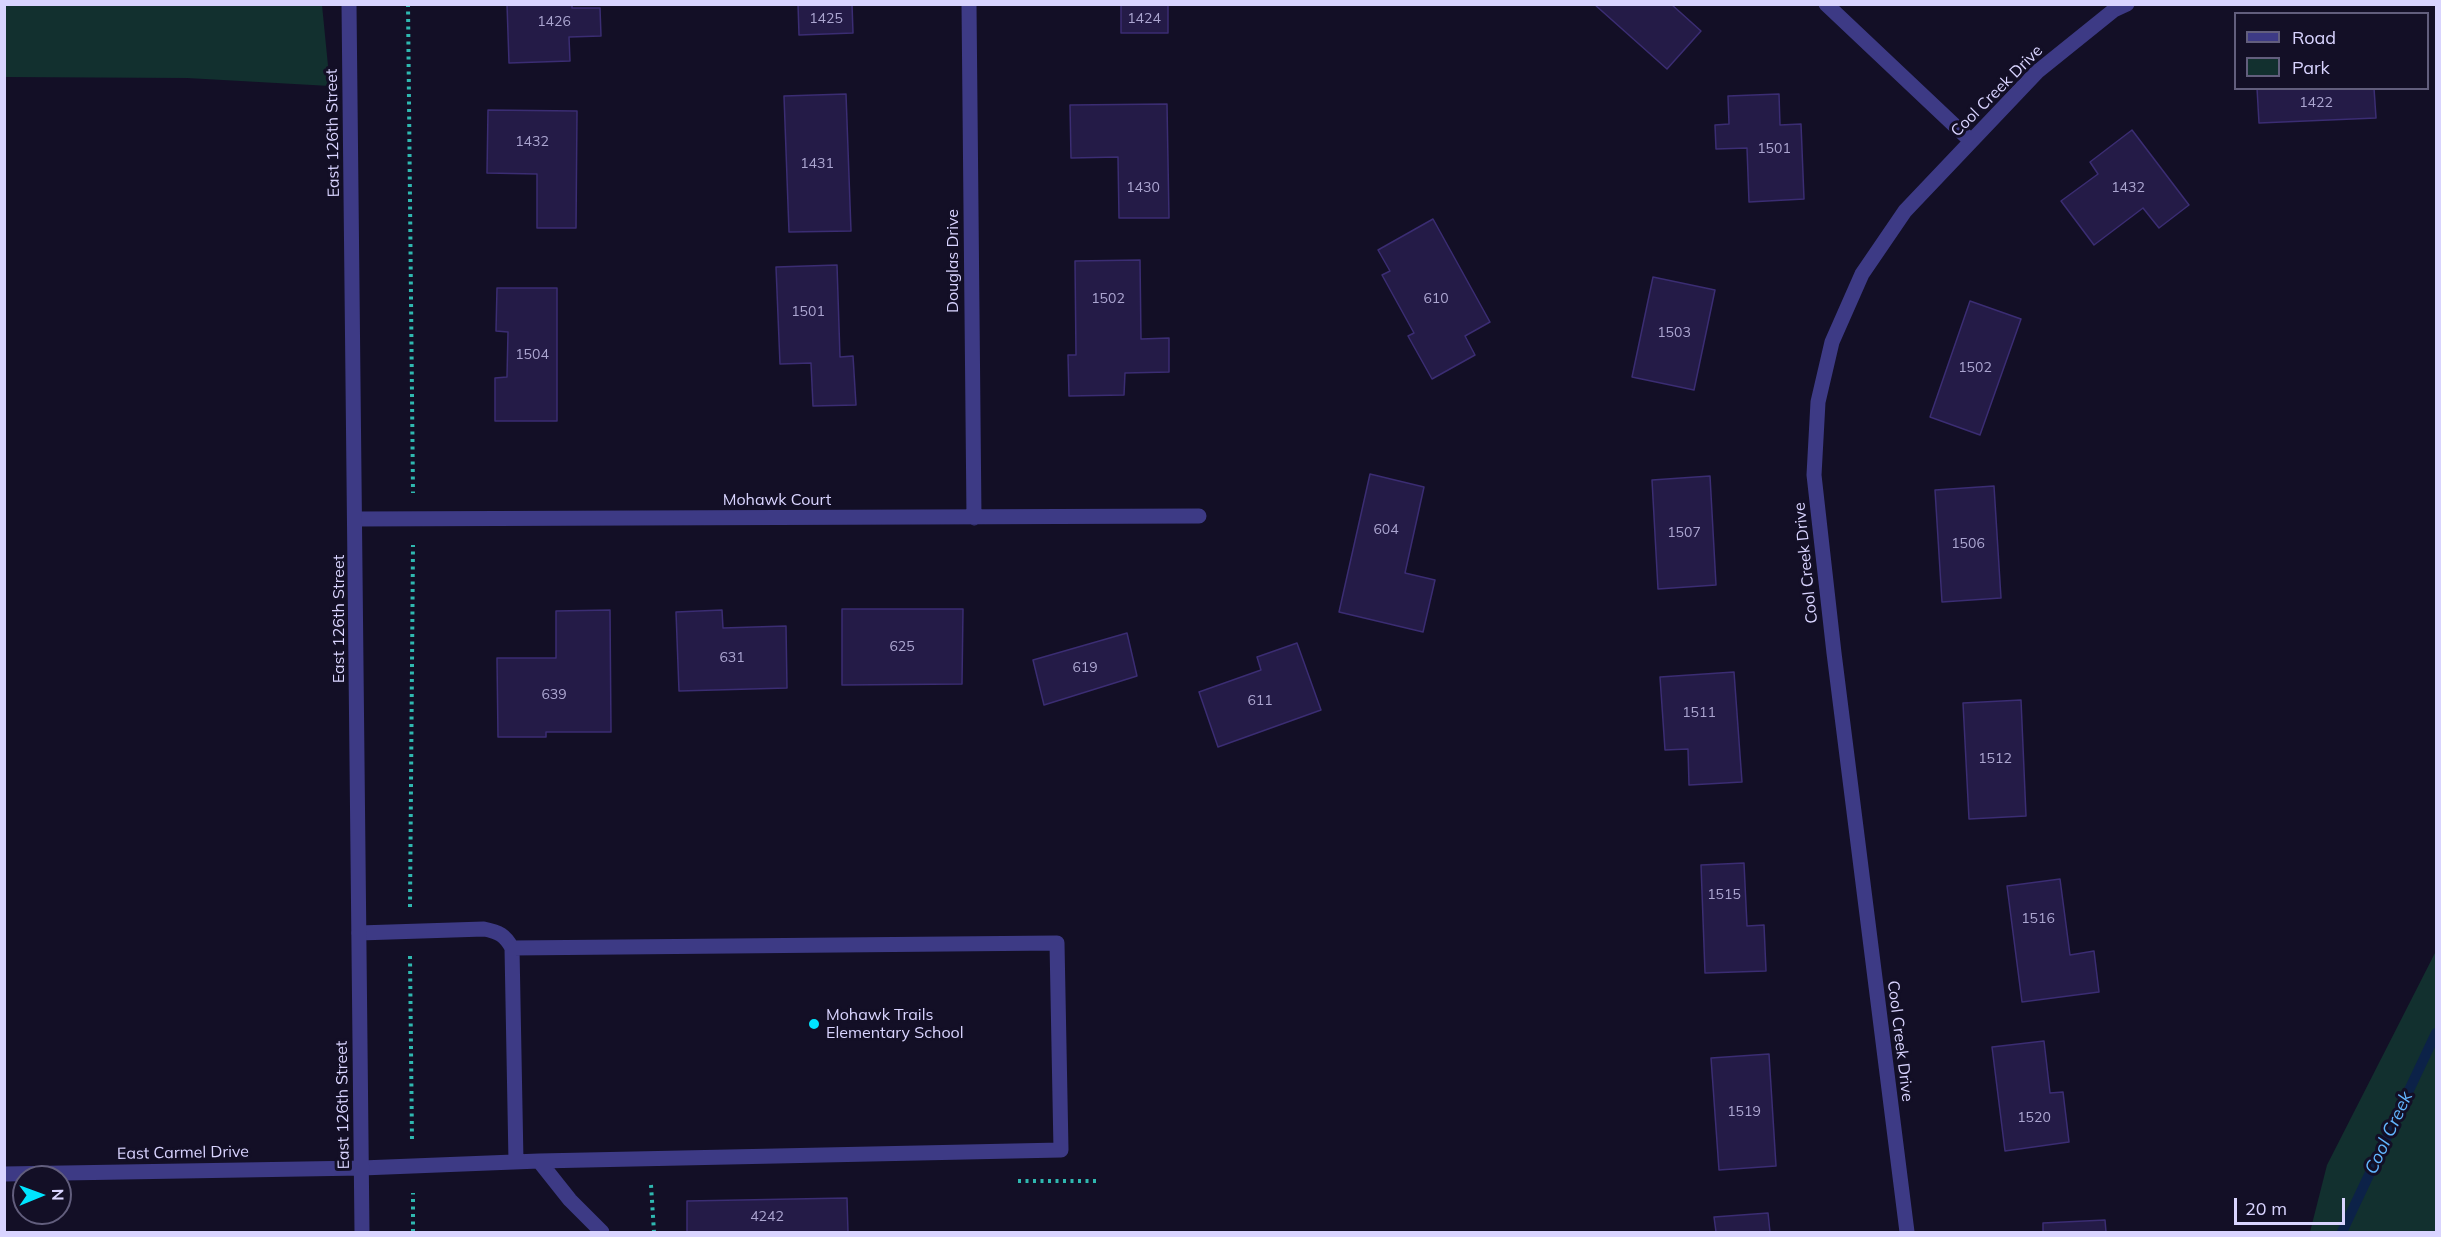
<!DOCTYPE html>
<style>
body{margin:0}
#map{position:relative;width:2441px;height:1237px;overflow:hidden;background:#130f26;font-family:Mulish,sans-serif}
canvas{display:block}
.frame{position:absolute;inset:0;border:6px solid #d9d4ff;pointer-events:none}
.legend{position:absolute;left:2234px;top:12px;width:195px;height:78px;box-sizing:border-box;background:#130f26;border:2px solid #625e7d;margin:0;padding:8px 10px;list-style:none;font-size:18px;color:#d9d4ff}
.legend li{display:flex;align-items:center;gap:12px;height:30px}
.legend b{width:30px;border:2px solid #625e7d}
.north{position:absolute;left:12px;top:1165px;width:60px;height:60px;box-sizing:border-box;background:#130f26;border:2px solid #625e7d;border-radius:50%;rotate:89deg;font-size:16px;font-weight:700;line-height:24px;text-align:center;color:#d9d4ff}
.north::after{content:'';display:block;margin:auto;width:21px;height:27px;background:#00e5ff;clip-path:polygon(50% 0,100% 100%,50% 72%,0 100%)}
.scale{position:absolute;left:2234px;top:1198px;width:111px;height:27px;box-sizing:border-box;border:3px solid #d9d4ff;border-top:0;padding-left:8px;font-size:18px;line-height:21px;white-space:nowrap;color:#d9d4ff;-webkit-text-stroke:4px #130f26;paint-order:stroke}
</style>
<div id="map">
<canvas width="2441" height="1237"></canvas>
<div class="frame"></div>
<ul class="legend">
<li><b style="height:8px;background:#3d3a85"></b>Road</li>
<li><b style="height:16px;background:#12302f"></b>Park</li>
</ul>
<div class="north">N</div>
<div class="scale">20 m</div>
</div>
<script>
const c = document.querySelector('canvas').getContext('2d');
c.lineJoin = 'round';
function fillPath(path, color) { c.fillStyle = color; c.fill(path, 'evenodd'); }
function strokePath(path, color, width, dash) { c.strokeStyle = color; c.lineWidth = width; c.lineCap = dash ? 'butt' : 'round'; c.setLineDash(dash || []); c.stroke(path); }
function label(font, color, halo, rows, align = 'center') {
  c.font = font + ' Mulish,sans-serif'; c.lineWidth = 6; c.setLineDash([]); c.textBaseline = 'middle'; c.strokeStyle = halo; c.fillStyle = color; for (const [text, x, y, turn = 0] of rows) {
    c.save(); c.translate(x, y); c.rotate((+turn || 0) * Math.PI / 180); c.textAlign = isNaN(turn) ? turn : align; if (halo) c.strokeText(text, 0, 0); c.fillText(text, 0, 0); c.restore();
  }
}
fillPath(new Path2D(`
 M5 4 322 5 330 86 187 78 5 77Z
 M2436 951V1232H2310L2327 1165Z`), '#12302f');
strokePath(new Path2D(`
 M2342 1232 2436 1033`), '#0c2248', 10);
const building = new Path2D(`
 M507 4H572V8H600L601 36 569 37 570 61 509 63Z
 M798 4H852L853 33 799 35Z
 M1121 4H1168V33H1121Z
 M1594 4H1671L1701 31 1667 69Z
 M2257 88H2374L2376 118 2259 123Z
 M846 94 851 231 789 232 784 96Z
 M1779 94 1780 125 1801 124 1804 199 1749 202 1747 148 1716 149 1715 125 1729 124 1728 96Z
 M1167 104 1169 218H1119L1118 157 1071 158 1070 105Z
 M488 110 577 111 576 228H537V174L487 173Z
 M2132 130 2189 205 2159 228 2143 208 2094 245 2061 201 2098 174 2090 162Z
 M1433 219 1490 322 1465 336 1475 355 1432 379 1408 336 1414 333 1382 275 1390 271 1378 250Z
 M1140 260 1141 339 1169 338V372L1125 373 1124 395 1069 396 1068 355H1076L1075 261Z
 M837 265 840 357 853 356 856 405 813 406 811 363 780 364 776 267Z
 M1653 277 1715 290 1694 390 1632 377Z
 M497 288H557V421H495V378L507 377 508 332 496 331Z
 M1970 301 2021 319 1980 435 1930 417Z
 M1370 474 1424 487 1405 573 1435 580 1423 632 1339 612Z
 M1710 476 1716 585 1658 589 1652 480Z
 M1994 486 2001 598 1942 602 1935 490Z
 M842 609H963L962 684 842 685Z
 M610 610 611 732H546V737H498L497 658H556V611Z
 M722 610 723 628 786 626 787 688 679 691 676 612Z
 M1127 633 1137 676 1044 705 1033 660Z
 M1297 643 1321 710 1218 747 1199 692 1261 670 1257 657Z
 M1734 672 1742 782 1689 785 1688 749 1665 750 1660 677Z
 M2021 700 2026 816 1969 819 1963 703Z
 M1744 863 1747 926 1764 925 1766 971 1705 973 1701 865Z
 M2060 879 2070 955 2094 951 2099 992 2022 1002 2007 886Z
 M2044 1041 2050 1093 2063 1092 2069 1142 2005 1151 1992 1047Z
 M1769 1054 1776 1166 1719 1170 1711 1058Z
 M847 1198 848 1232H687V1201Z
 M1768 1213 1770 1232H1716L1714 1217Z
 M2105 1220 2106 1232H2043V1223Z`);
fillPath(building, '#241b47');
strokePath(building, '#3b2d73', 1.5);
strokePath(new Path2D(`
 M408 4 413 493
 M410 907 413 545
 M410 956 412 1141
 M1018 1181H1099
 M651 1185 654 1232
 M413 1232V1193`), '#2fb8b0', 4, [3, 4.5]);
strokePath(new Path2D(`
 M359 933 484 929C499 932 505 935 512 948L516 1162
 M539 1161 570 1200 602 1232
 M362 1168 539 1161 1061 1150 1057 943 512 948`), '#3d3a85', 15);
strokePath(new Path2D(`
 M969 4 974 518
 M1826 4 1971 141
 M356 519 1199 516
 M1907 1232 1834 653 1814 475 1818 402 1832 342 1862 274 1905 211 2037 72 2114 10 2127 4`), '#3d3a85', 15);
strokePath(new Path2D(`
 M349 4 362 1232
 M4 1174 362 1168`), '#3d3a85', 15);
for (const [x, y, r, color] of [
 [814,1024,6,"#00e5ff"]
]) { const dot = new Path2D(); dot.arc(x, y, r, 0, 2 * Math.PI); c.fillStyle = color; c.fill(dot); strokePath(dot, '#130f26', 2); }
label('14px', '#aca6d1', null, [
 ["1425",826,19],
 ["1424",1144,19],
 ["1426",554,22],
 ["1422",2316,103],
 ["1432",532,142],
 ["1501",1774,149],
 ["1431",817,164],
 ["1430",1143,188],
 ["1432",2128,188],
 ["1502",1108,299],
 ["610",1436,299],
 ["1501",808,312],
 ["1503",1674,333],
 ["1504",532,355],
 ["1502",1975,368],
 ["604",1386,530],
 ["1507",1684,533],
 ["1506",1968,544],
 ["625",902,647],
 ["631",732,658],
 ["619",1085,668],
 ["639",554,695],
 ["611",1260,701],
 ["1511",1699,713],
 ["1512",1995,759],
 ["1515",1724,895],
 ["1516",2038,919],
 ["1519",1744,1112],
 ["1520",2034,1118],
 ["4242",767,1217]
]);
label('16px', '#d9d4ff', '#130f26', [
 ["Cool Creek Drive",1997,91,-45],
 ["East 126th Street",333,133,-91],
 ["Douglas Drive",953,261,-90],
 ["Mohawk Court",777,500],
 ["Cool Creek Drive",1806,563,-96],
 ["East 126th Street",339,619,-90],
 ["Cool Creek Drive",1900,1041,83],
 ["East 126th Street",343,1105,-91],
 ["East Carmel Drive",183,1153,-1]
]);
label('16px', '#d9d4ff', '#130f26', [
 ["Mohawk Trails",826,1015],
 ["Elementary School",826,1033]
], 'left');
label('italic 18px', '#62b6ff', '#130f26', [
 ["Cool Creek",2389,1133,-65]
]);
</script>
